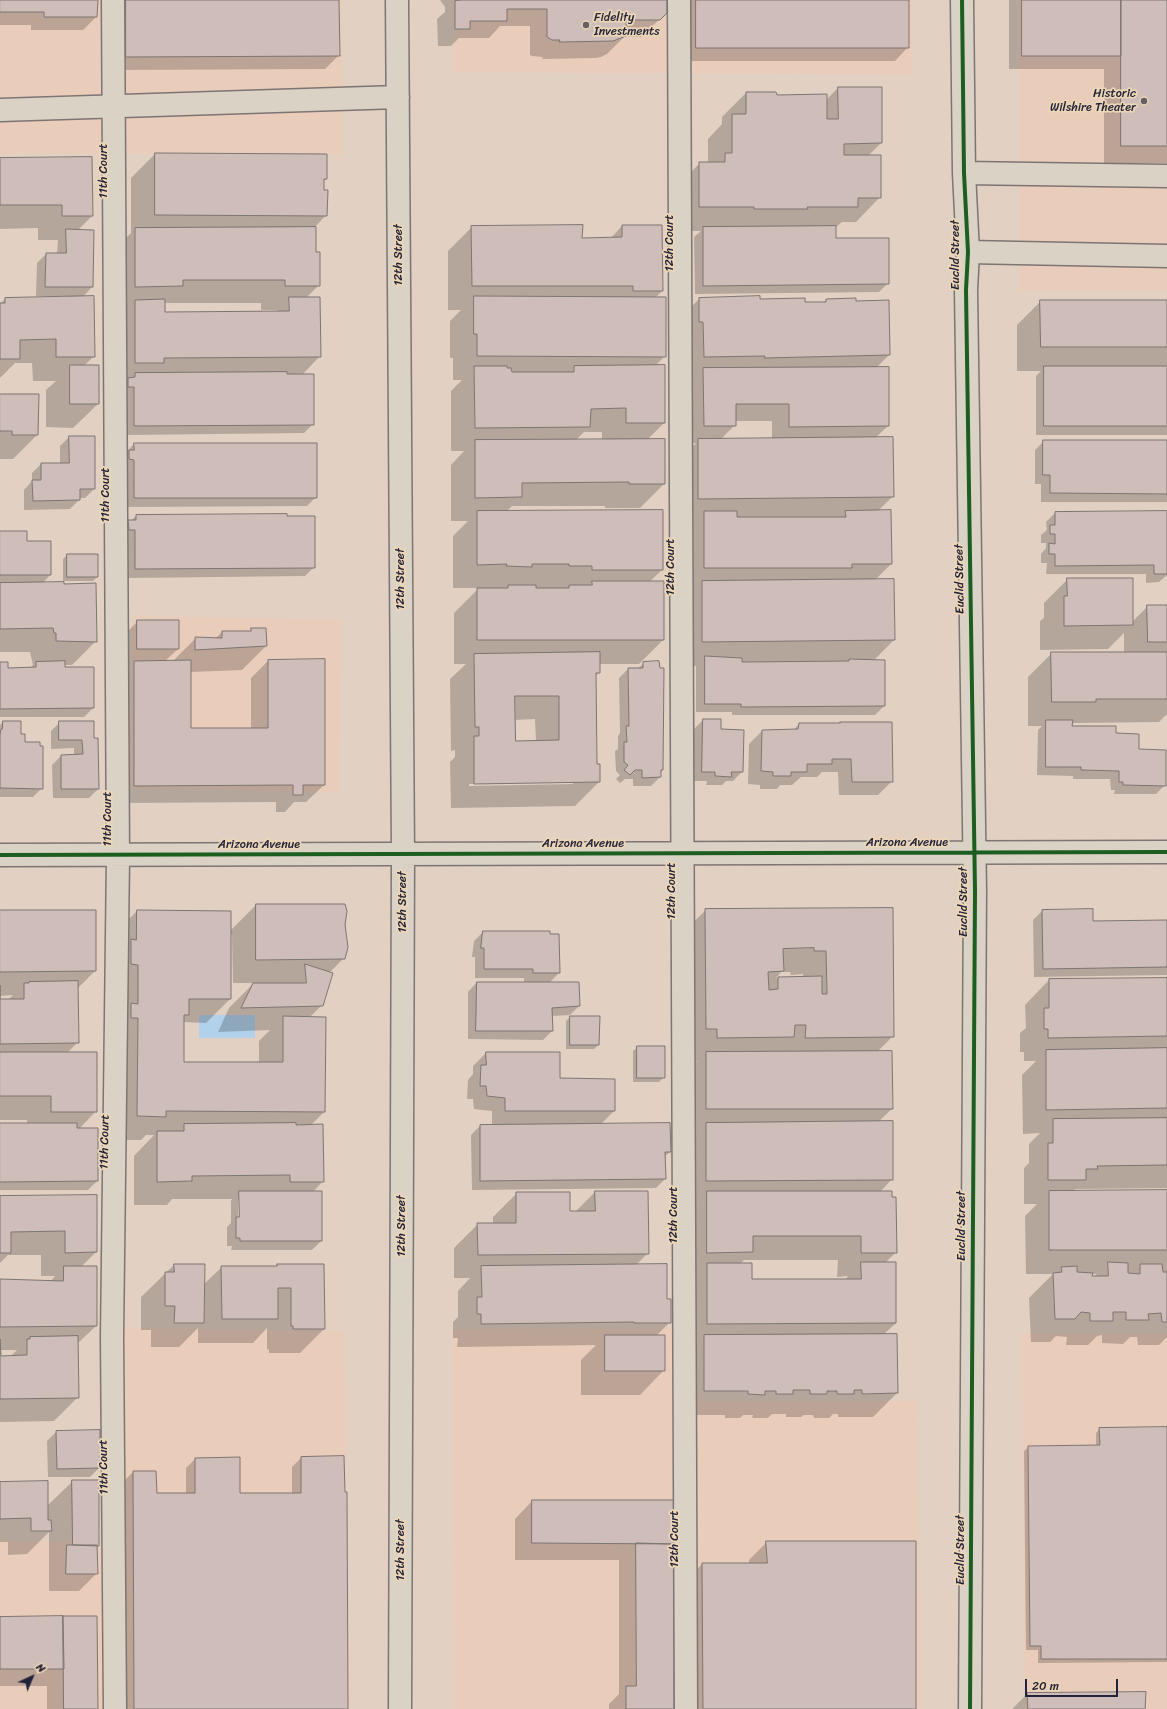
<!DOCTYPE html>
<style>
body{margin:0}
#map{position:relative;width:1167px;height:1709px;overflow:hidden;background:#e2d0c2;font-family:Sriracha,sans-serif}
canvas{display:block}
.north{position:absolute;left:12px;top:1657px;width:40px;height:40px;-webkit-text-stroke:3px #ecd6b5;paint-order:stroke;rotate:44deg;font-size:11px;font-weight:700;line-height:16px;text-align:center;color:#22223b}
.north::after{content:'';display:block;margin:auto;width:14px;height:18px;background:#22223b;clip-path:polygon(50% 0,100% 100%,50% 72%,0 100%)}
.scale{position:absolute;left:1025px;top:1679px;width:93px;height:18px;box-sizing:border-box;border:2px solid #22223b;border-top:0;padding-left:5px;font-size:12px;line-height:14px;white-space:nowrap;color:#22223b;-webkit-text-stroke:3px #ecd6b5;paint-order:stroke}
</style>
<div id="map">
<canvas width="1167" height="1709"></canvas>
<div class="north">N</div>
<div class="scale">20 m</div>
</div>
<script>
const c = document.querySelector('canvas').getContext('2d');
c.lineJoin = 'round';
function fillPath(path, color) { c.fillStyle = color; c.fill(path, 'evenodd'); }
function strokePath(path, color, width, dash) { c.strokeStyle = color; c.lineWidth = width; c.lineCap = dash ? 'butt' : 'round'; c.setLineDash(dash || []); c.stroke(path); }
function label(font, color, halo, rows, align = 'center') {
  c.font = font + ' Sriracha,sans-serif'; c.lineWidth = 3.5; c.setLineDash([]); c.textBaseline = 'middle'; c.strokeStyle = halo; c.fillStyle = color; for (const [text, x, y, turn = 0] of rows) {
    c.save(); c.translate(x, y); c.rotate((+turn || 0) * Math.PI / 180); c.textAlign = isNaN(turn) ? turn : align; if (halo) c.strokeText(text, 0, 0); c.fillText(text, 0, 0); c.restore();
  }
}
fillPath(new Path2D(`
 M0 0H342V154H0Z
 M454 0H912V75L454 72Z
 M1019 0H1167V291H1020Z
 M133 616 342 620 339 792 130 788Z
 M103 1327 344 1332 350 1709H0V1541H103Z
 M698 1328 699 1401H917L920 1709H455L452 1329Z
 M1022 1333H1167V1709H1025Z`), '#eaccbb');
fillPath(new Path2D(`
 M199 1015H255V1038H199Z`), '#b2d1ea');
fillPath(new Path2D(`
 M0 0H97L96 17 83 30H31V25H0Z
 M113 0H338L339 55 325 69 113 70Z
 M440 0H666V13L641 37H624L607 54 601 57 595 58 542 59 543 57 532 56 530 55V26H500L489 38H459L451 46H438L437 19 445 12V7Z
 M683 0H908V47L895 61H683Z
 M1009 0H1167V163H1104V69H1009Z
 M838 88H881V143L868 156 880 197 856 222H842L835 228V239L888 283 879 292 695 294 694 237 701 231H676V187L700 163H708V139L722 124V117L746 93 826 100Z
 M155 154 326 155V179L323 182 326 215 315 227V253L319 285 306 298 320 356 302 375 313 424 304 433 126 435 111 325 126 310H111V253L131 233V178ZM164 303H261V310H278L276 312 164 313Z
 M91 158 92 216 78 230 92 287 82 298 94 356 84 366 98 404 73 428 46 427V390L56 381H33L32 363H15L0 378V304L5 299 67 298V296H36L37 263 46 254H57L58 240H38V228L0 229V159Z
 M622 226 662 291 655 298 665 356 655 366 664 423 647 440 664 484 640 508H605V506H512L506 512 662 570 649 582 663 640 639 664H599V672L595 677 596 765H599V782L575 806 451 808 450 762 455 757V750L451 751 450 679 466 664H454V613L479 588H453V536L468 521H451V465L464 451H451V391L462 380H453V358H450V321L461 310H448V251L472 227 581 239H610ZM584 432H602V440H576ZM535 719 536 741 515 742 514 720ZM573 782V784L469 786V784Z
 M699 299 759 300 804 303H823L826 300 855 299V302L889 355 876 368 888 426 875 438 893 496 878 511 891 564 874 581 894 640 872 662 884 706 875 715H732V712H696V666H678L680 536 694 523H675L674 465 696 443H687L686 387 693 380 680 381 675 323ZM735 421H772V440H720L735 425Z
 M1041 301H1167V435H1036V376L1041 371H1017V325Z
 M0 395 37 435 13 459H0Z
 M69 437 94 489 85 498H79V500L70 509 24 510V490L32 481V473L41 464H60V446Z
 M1044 441H1167V502H1041V484H1035V450Z
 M134 444 316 497 307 506 126 507 125 453Z
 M1167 512V575L1159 582 1146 583V574H1046L1047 563H1041V554L1046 548V543H1041V535L1047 530 1046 522 1055 513Z
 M136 516 314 567 305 576 127 578 120 530Z
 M0 532 26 542 50 575 42 584 96 641 72 665H64L93 708 84 717H0V663L7 669 30 668 33 665 30 652H0Z
 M67 555H97V577L93 581H63V559Z
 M1068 579 1132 622 1148 606H1167V714L1159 722 1074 723 1071 725V727L1115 734 1138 750 1165 785 1156 794H1114L1115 790H1111L1110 779H1073V776L1037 775 1038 730 1042 726H1028V677L1052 653H1124V633L1108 649 1040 650V621L1044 618V603Z
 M138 621 178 649 165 661H173L196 638 215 639 222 632H249L252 629 266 646 242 670 190 672V729H251V678L268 661 324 785 306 802H294L285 812H276V802L117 803 114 645Z
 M644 663 662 770 660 777 651 786H633V779H625L620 783 616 779 620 775 616 771 615 751 618 749V736L620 733 619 678 628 669H637Z
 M703 720 720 730 742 772 733 781H726L722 785H706L707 781H694V729Z
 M3 722 20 735 42 788 33 797H0V725Z
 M60 722 93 739 98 789 89 798H53L52 765 61 756H74V748L51 749V731Z
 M799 724 892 781 878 795H839L838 772H822L817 777H801L792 785H780L777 789H760V785L748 784 749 744 762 731H793Z
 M256 905 346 911 344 958 329 973 322 1005 310 1017 324 1112 310 1126 323 1181 313 1192 321 1241 312 1250H231L232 1246H227V1227L231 1223V1201L232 1199H172L167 1205H134V1156L154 1135H146L141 1140H113V935L137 911 230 931ZM230 935H232L233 983H254L229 1008 218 1032 270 1030 259 1041V1063H183V1022L206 1023 230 999ZM238 1199H240V1222H238Z
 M892 909 893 1036 877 1052 892 1109 878 1122 892 1179 880 1192 896 1252 885 1263 896 1323 883 1335 897 1393 873 1417H838V1414H833L829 1418H814L813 1415H804L801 1417H786V1414H772L768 1418H752L753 1415H743L740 1418H725V1415H680L684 1216 695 1205H683L682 1148 697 1133H682V1077L697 1061H693L681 934 706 910ZM781 972H790L791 975 803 974V977L776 978ZM744 1260H838L837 1277 848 1276 845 1280H751L740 1264Z
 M1092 910V922L1167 921V975L1034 977 1033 920 1042 911Z
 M0 911 95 971 77 989 78 1042 67 1053 96 1111 79 1129 97 1181 88 1190H0V1124H27V1120H0V1000H8L13 995 0 996Z
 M483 932 558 935 559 973 549 983 579 1006 570 1015 551 1016 552 1031 543 1040 468 1039V992L477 982 524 983V978H475V957H472L474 941Z
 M1167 979V1188L1075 1189 1073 1192 1167 1191V1337L1159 1345H1138L1137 1337H1130L1123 1344 1102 1343V1335L1097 1336 1088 1345H1066L1067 1337 1056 1336 1050 1342H1031L1029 1298 1053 1274H1026L1025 1216 1037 1204H1024V1168L1029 1163V1144L1040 1133 1023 1134 1022 1075 1036 1061H1024V1052H1020V1033L1026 1028 1025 1005 1049 980ZM1091 1274H1097L1094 1277H1091Z
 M570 1017 598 1045 594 1049H566V1021Z
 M638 1047 664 1077 659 1082H633V1051Z
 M486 1053 559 1079 614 1080V1111L600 1125 670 1152 664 1157 665 1179 656 1188 472 1190 471 1135 480 1126H492V1111L474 1109 473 1099H467L468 1080 473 1074V1066Z
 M595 1192 648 1253 636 1265 666 1300 670 1322 656 1336 664 1370 640 1395H581V1360L596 1345 457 1347 458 1338H453V1322L458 1317V1291L470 1278H454V1248L478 1224H493V1217L517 1193 569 1212H575Z
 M96 1196V1252L81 1267 96 1326 77 1344 78 1397 54 1421 0 1422V1357H10L17 1350H0V1280L50 1282 55 1276H41V1255H8L0 1263V1197Z
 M174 1265 203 1285 222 1267 323 1265 324 1329 300 1353H269V1350L267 1349V1328L253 1343H198V1328L179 1347H151V1330H141V1297Z
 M1167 1428V1662L1038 1663V1650H1026L1024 1451 1029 1447 1096 1446V1433L1100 1429Z
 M56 1432 99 1468 90 1477H48L47 1441Z
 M239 1458V1494H292V1467L301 1458 347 1709H126L124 1481 133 1472 156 1494H186V1468L195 1459Z
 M73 1481 98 1545 96 1547 97 1573 79 1591H49V1532L27 1554 8 1555V1542H0V1483L47 1506Z
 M532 1501H674L673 1709H609V1704L619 1694V1560H515V1519Z
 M767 1542 915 1709H686L685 1582 702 1564H749V1560Z
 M96 1617 97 1709H47V1686H0V1618Z
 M1027 1694 1144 1709H1012Z`), '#0003');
const building = new Path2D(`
 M0 0H98L97 17H44V12H0Z
 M126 0H339L340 56 126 57Z
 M462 0H667V13L660 20H626V36L613 41 559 42 560 40H552L547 37V9H507V21H470V29H455V1Z
 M696 0H909V48H696Z
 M1022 0H1121V56H1022Z
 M1121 0H1167V146H1121Z
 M838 87H882V143L844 144V155H881V198H858V207H807L808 209H754V207H699V162H725V153H732V114H746V92H776L777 95 827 94V119H838Z
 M155 153 327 154V179H324V190H328L327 216 155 215Z
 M92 157 93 216H62V205H0V158Z
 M583 225 582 238 622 237V225H662L663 291H633V286H472L471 226Z
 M836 226V238H889V284L703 286V227Z
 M316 227V252H320V286H285V280H183V286L135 287V228Z
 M66 229 94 230 93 287H45L46 253H66Z
 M94 296 95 357H56V339L20 340V359H0V303H5V298Z
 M474 296 666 297V357L477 356V334H474Z
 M760 296V299L805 298V302H826V299L856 298V301L889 300 890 355 764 358 765 356 704 357 703 322H699V298Z
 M289 297H320L321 357 164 358V363H135V300L165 299V312L289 311Z
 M1040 300H1167V347H1041Z
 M70 365H99V404H70Z
 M665 365V423H626V408L591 409 590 427 475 428 474 366H507V368H511L512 372H574V366Z
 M1044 366H1167V426H1044Z
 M889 367V426L789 427V404H736V426H704L703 368Z
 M287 372V374H314V425L134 426V387H128V378L135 377V373Z
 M0 394H39L38 435H12V431H0Z
 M69 436H95V489H80V500L33 501 32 480H41V463H69Z
 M893 437 894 497 698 499V439Z
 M665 439V484H629V482L522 483V497L475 498V440Z
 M1043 440H1167V494L1050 493V475H1043Z
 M134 443H317V498H134V460L129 459V450H134Z
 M663 510V570H592V566H569V564H532V567L506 566 507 564 477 565V511Z
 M891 510 892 564H852V568H704V511H737V517H846L845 511Z
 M1167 511V574H1154V565L1055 566V554H1049V543L1055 544V534H1050V525H1055V512Z
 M287 514V516H315V568L135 569V530H129L128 520H136V515Z
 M0 531H27V541H51V575H0Z
 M67 554H98V577H67Z
 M1067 578H1133V625L1064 626V596H1067Z
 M894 579 895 640 702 642V581Z
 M592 581H664V640H477V588H508V585H536V588H569V585H592Z
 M64 582V584L96 583 97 642 56 641V633H54L53 628 0 629V583Z
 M1147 605H1167V642H1148Z
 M137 620H179V649H137Z
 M251 628H266L267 646 195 650V637L222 638V631H251Z
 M600 652V673H596L597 764H600V782L474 784V736H479V727H475L474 654ZM515 696H559V740L516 741Z
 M1051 652H1167V699H1096V702H1052Z
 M705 656 742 658V662L849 661V659L885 660V706L741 707V704H705Z
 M325 659V785H303V795H293V785L134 786V661L191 660V728H268V660Z
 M65 661V667H94V708L0 709V662H8V668L36 667V662Z
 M659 661 660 668H664L663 770H661V777L642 778V770H635L630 775 624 770 628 765 624 762V742H627L626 726H629L628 668H643V662Z
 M703 719H721V729L744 730 743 772H731L732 777 715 776V772H702Z
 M1046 720H1073L1072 726H1116V733L1139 734V749L1166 750V786L1123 785V782H1119V771L1081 770V767H1046Z
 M3 721H21V734H25V742H40V746H43V789L0 788V735L1 729H2Z
 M59 721H94V738H98L99 789H61V755L83 754 82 740H59Z
 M840 722H892L893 782H852L851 759H832V764H807V772H791V776H773V772L761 771 762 730 798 729 799 723H840Z
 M256 904H345L347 911 345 925 348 947 345 959 256 960Z
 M893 908 894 1037 805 1038 806 1025H795L794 1037 717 1038V1029H706L705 909ZM814 948V951H826L827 994H822V976L778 977V989L769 990 768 972 784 971 783 949Z
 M1093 909V921L1167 920V967L1043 969 1042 910Z
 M0 910H96V971L0 972Z
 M137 910 231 911V999H189V1015H184V1062H283V1016L326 1017 325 1112 166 1111V1117L137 1116 138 1018H131V1003L138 1004V965L131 964V939L136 940Z
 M483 931H550V934H559L560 973H533V969H484V948H481Z
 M305 964 333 973 323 1006 241 1008 253 983H306Z
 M1167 978V1036L1048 1038V1029H1044V1008H1049V979Z
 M78 981 79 1043 0 1044V985V999H24V983H29V982Z
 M477 982H579L580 1006 552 1008 553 1031H476Z
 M570 1016H600L599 1045H570Z
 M637 1046H665V1078H637Z
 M1167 1048V1108L1046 1110V1050Z
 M892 1051 893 1109H706V1052Z
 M0 1052H97V1112H51V1096H0Z
 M486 1052H560V1078L615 1079V1111H505V1098L487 1096 486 1086H480L481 1065H486Z
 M1167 1118V1165L1097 1166 1098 1169H1086V1180H1048V1143H1053V1119Z
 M893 1121V1180L706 1181V1123Z
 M0 1123H77V1128H98V1181L0 1182Z
 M296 1123V1125L323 1124 324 1182H290V1175L192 1176V1181L157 1182V1131H184V1124Z
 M670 1123 671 1152H665L666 1179 480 1181V1125Z
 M1167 1190V1250H1049V1191Z
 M239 1191H322V1241H240V1238H236V1217H239Z
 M595 1191H648L649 1254 478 1255 477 1223H516V1192H570V1211H595Z
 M707 1191H892V1197H896L897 1253H861V1236H753V1252L707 1253Z
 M97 1195V1252L65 1253V1231L11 1232V1253H0V1196Z
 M861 1262H896V1323L707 1324V1263H752V1279H861Z
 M1108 1262 1128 1263V1273L1140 1274V1264H1162L1163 1272H1167V1322H1162L1161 1313 1148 1314 1149 1320H1126V1312H1113V1321H1090V1313L1081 1312 1075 1319H1055L1053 1273 1062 1272 1061 1267 1077 1266V1272L1093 1273 1092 1276H1108Z
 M174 1264H205L204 1323H174L175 1306H165V1272H174Z
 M277 1264H324L325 1329H293V1326H291V1288H278V1319H222L221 1266H277Z
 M667 1264V1299H671V1323H634V1322L481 1324V1314H477V1297H482L481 1266Z
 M64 1266H97V1326L0 1327V1279L63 1281Z
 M897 1334 898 1393 862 1394V1390H854V1394H837V1391H827V1394H810V1390H793V1394H776V1391H765V1395L748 1394V1391H704V1335Z
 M605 1335H665V1371H605Z
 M78 1336 79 1398 0 1399V1339L1 1356 27 1355V1339H30V1337Z
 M1167 1427V1659H1041V1646H1030L1028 1446 1100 1445 1099 1428Z
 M100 1430V1468L57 1469 56 1431Z
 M344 1456 345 1492H347L348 1709H134L133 1471H156L157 1493H195V1458L240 1457V1493H301V1457Z
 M72 1480H99V1546L73 1545Z
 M48 1481V1520H51L52 1531H31V1518L0 1519V1482Z
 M532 1500H675L674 1544 532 1543Z
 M766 1541H916V1709H703L702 1563H767Z
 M636 1543 674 1544V1709H626V1686H636Z
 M67 1545H97L98 1574H66Z
 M63 1616 64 1669H0V1617Z
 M63 1616H97L98 1709H64Z
 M1146 1692 1145 1709H1028L1027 1693Z`);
fillPath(building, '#cfbdb9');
strokePath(building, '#7d7573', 1);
const minor = new Path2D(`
 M113 0 118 856 112 1337 115 1709
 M397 0 403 854 400 1709
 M679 0 686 1709
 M962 0 964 173 968 252 966 290 975 891 970 1709
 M0 110 398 97
 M964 173 1167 176
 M968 252 1167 256
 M0 855 1167 852`);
strokePath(minor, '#7d7573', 25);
strokePath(minor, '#dbd2c6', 22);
strokePath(new Path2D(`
 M962 0 964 173 968 252 966 290 975 891 970 1709
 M0 855 1167 852`), '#1b5e20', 4);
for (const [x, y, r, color] of [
 [586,25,4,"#655f6a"],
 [1144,101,4,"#655f6a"]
]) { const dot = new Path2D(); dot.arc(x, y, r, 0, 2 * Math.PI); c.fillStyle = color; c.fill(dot); strokePath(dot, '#ecd6b5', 1.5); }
label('12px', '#22223b', '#ecd6b5', [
 ["Fidelity",594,18],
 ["Investments",594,32],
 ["Historic",1136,94,"right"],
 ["Wilshire Theater",1136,108,"right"]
], 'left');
label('12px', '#22223b', '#ecd6b5', [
 ["11th Court",104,171,-90],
 ["12th Court",670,243,-90],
 ["12th Street",399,255,-90],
 ["Euclid Street",956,255,-90],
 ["11th Court",106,495,-90],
 ["12th Court",671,567,-90],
 ["12th Street",401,579,-90],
 ["Euclid Street",960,579,-91],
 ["11th Court",108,819,-90],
 ["Arizona Avenue",907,843],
 ["Arizona Avenue",583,844],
 ["Arizona Avenue",259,845],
 ["12th Court",672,891,-90],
 ["12th Street",403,902,-90],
 ["Euclid Street",964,902,-90],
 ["11th Court",105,1142,-89],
 ["12th Court",674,1215,-90],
 ["12th Street",402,1226,-90],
 ["Euclid Street",962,1226,-90],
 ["11th Court",104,1467,-91],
 ["12th Court",675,1539,-90],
 ["12th Street",401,1550,-90],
 ["Euclid Street",961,1550,-90]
]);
</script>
